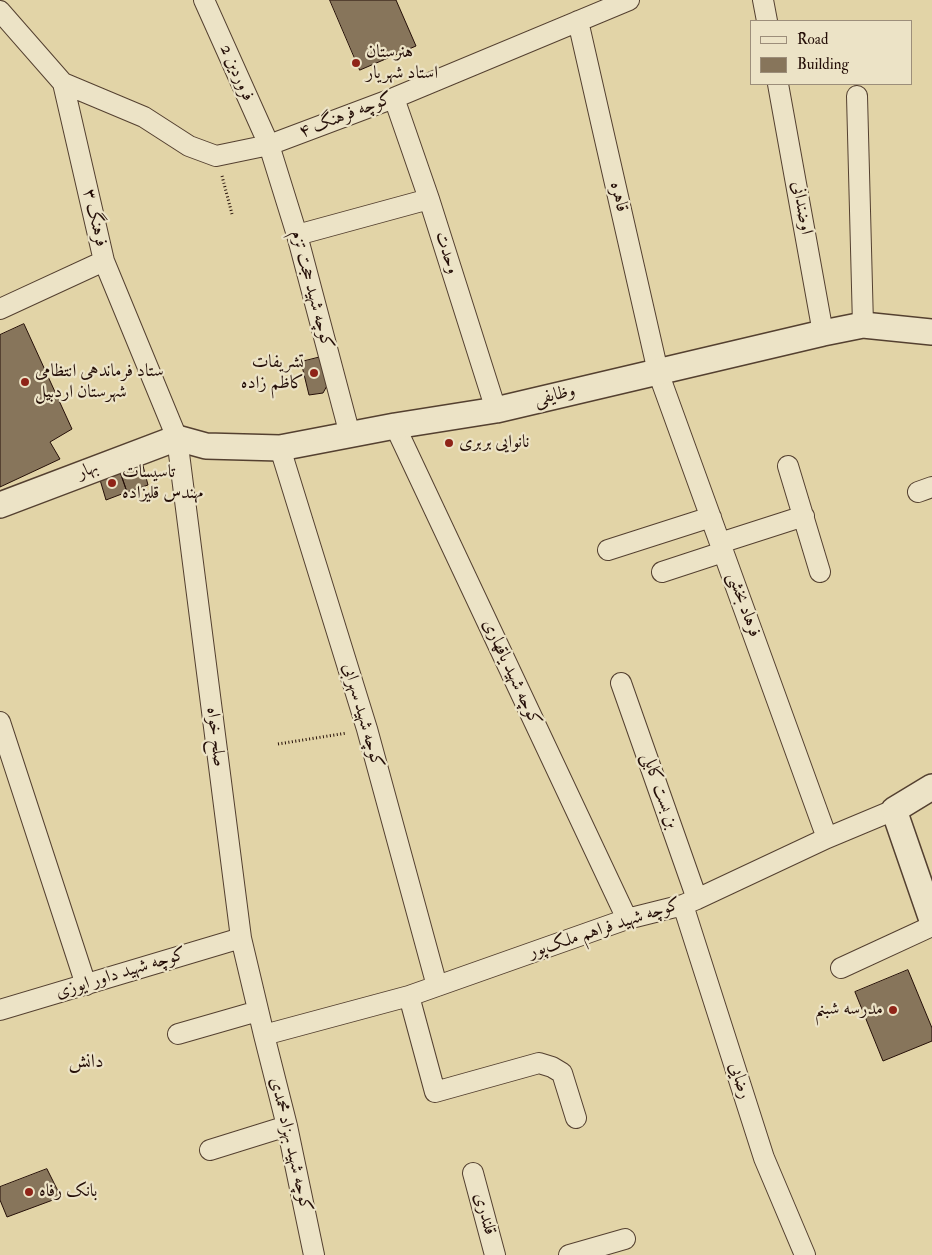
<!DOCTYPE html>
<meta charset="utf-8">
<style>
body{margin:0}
#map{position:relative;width:932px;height:1255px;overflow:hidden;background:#e2d4a7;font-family:"IM FELL Double Pica",serif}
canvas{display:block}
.legend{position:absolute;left:750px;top:20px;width:162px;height:65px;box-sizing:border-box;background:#ece3c6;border:1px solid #9c8e7a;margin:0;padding:6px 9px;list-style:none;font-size:15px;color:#250f08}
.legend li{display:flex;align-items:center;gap:10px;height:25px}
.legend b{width:25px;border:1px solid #9c8e7a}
</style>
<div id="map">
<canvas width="932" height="1255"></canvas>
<ul class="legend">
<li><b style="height:6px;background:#ece3c6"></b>Road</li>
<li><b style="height:14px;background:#87755b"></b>Building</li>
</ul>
</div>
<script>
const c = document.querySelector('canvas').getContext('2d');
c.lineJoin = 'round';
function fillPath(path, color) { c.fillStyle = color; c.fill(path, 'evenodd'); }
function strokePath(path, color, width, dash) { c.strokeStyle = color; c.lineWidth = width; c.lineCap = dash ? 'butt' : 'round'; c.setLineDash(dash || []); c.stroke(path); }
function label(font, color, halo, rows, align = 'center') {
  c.font = font + ' "IM FELL Double Pica",Amiri,serif'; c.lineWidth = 4.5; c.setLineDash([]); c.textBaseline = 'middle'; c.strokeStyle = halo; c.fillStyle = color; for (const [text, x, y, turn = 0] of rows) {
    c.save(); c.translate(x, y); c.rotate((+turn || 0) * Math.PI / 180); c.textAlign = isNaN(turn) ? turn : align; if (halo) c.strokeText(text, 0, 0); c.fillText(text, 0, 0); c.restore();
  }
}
const building = new Path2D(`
 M330 0H396L416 46 360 70Z
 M24 324 72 429 50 442 60 459 0 487V335Z
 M321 357 328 384 323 393 309 395 301 362Z
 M142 462 148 485 127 492 118 466Z
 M118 466 127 492 106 500 98 473Z
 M908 970 932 1028V1041L883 1061 855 992Z
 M47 1169 61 1197 7 1217 0 1200V1187Z`);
fillPath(building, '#87755b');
strokePath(building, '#250f08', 1);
const minor = new Path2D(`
 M204 0 269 145 297 235 350 435
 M763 0 767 21
 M0 11 63 83 104 261 177 438 241 938 264 1035 287 1126 314 1255
 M578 21 658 372 827 838
 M63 83 144 117 189 146 216 156 269 145 394 98 629 0
 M778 84 823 333
 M857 96 863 325
 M394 98 429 199 496 410
 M297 235 429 199
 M0 309 104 261
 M395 426 627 919
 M280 448 367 729 437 986
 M788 466 820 572
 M918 492 932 487
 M720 543 804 516
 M608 550 711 517
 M662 572 723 552
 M621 683 697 899
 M0 722 86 985
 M683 905 764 1158 805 1255
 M841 968 932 926
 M409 996 435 1092 539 1063 552 1067 562 1073 576 1118
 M0 1010 241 938
 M178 1034 258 1011
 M264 1035 409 996 627 919 683 905 697 899 827 838 894 810
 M210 1150 287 1126
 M473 1173 495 1255
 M569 1255 625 1239`);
const tertiary = new Path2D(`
 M0 505 177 438 206 446 280 448 395 426 496 410 823 333 863 325 932 332
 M932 787 894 810 932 920`);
strokePath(minor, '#544030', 22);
strokePath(tertiary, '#544030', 28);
strokePath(new Path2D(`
 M222 176 232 214
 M278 744 347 733`), '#250f08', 3, [1, 2.5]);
strokePath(minor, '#ece3c6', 20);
strokePath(tertiary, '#ece3c6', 25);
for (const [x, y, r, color] of [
 [356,63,5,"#8f2418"],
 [314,373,5,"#8f2418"],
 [25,382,5,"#8f2418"],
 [449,443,5,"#8f2418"],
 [112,483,5,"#8f2418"],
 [893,1010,5,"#8f2418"],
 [29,1192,5,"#8f2418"]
]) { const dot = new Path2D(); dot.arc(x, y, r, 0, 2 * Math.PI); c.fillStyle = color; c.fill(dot); strokePath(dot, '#ece3c6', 2); }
label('18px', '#250f08', '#ece3c6', [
 ["هنرستان",366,53],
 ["استاد شهریار",366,74],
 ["تشریفات",304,363,"right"],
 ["کاظم زاده",304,384,"right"],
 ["ستاد فرماندهی انتظامی",35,372],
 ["شهرستان اردبیل",35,393],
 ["نانوایی بربری",459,443],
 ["تاسیسات",122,473],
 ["مهندس قلیزاده",122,494],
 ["مدرسه شبنم",883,1010,"right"],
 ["بانک رفاه",39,1192]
], 'left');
label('18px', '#250f08', '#ece3c6', [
 ["فروردین 2",236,73,66],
 ["کوچه فرهنگ ۴",346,116,-21],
 ["قاهره",618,197,77],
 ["اوضندانی",801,208,80],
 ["فرهنگ ۳",94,218,77],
 ["وحدت",446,253,72],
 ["کوچه شهید حجت تزم",311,290,75],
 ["وظایفی",555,396,-13],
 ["بهار",88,471,-21],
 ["فرهاد بخشی",743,605,70],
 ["کوچه شهید یاقهاری",511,673,65],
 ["کوچه شهید سهرابی",362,716,74],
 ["صلح خواه",215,737,83],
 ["بن بست کابلی",659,791,71],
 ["کوچه شهید فراهم ملک‌پور",605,929,-18],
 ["کوچه شهید داور ایوزی",121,974,-17],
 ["رضایی",739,1081,72],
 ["کوچه شهید بهزاد محمدی",290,1145,77],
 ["قلندری",484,1214,75]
]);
label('19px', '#250f08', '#ece3c6', [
 ["دانش",86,1063]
]);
</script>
